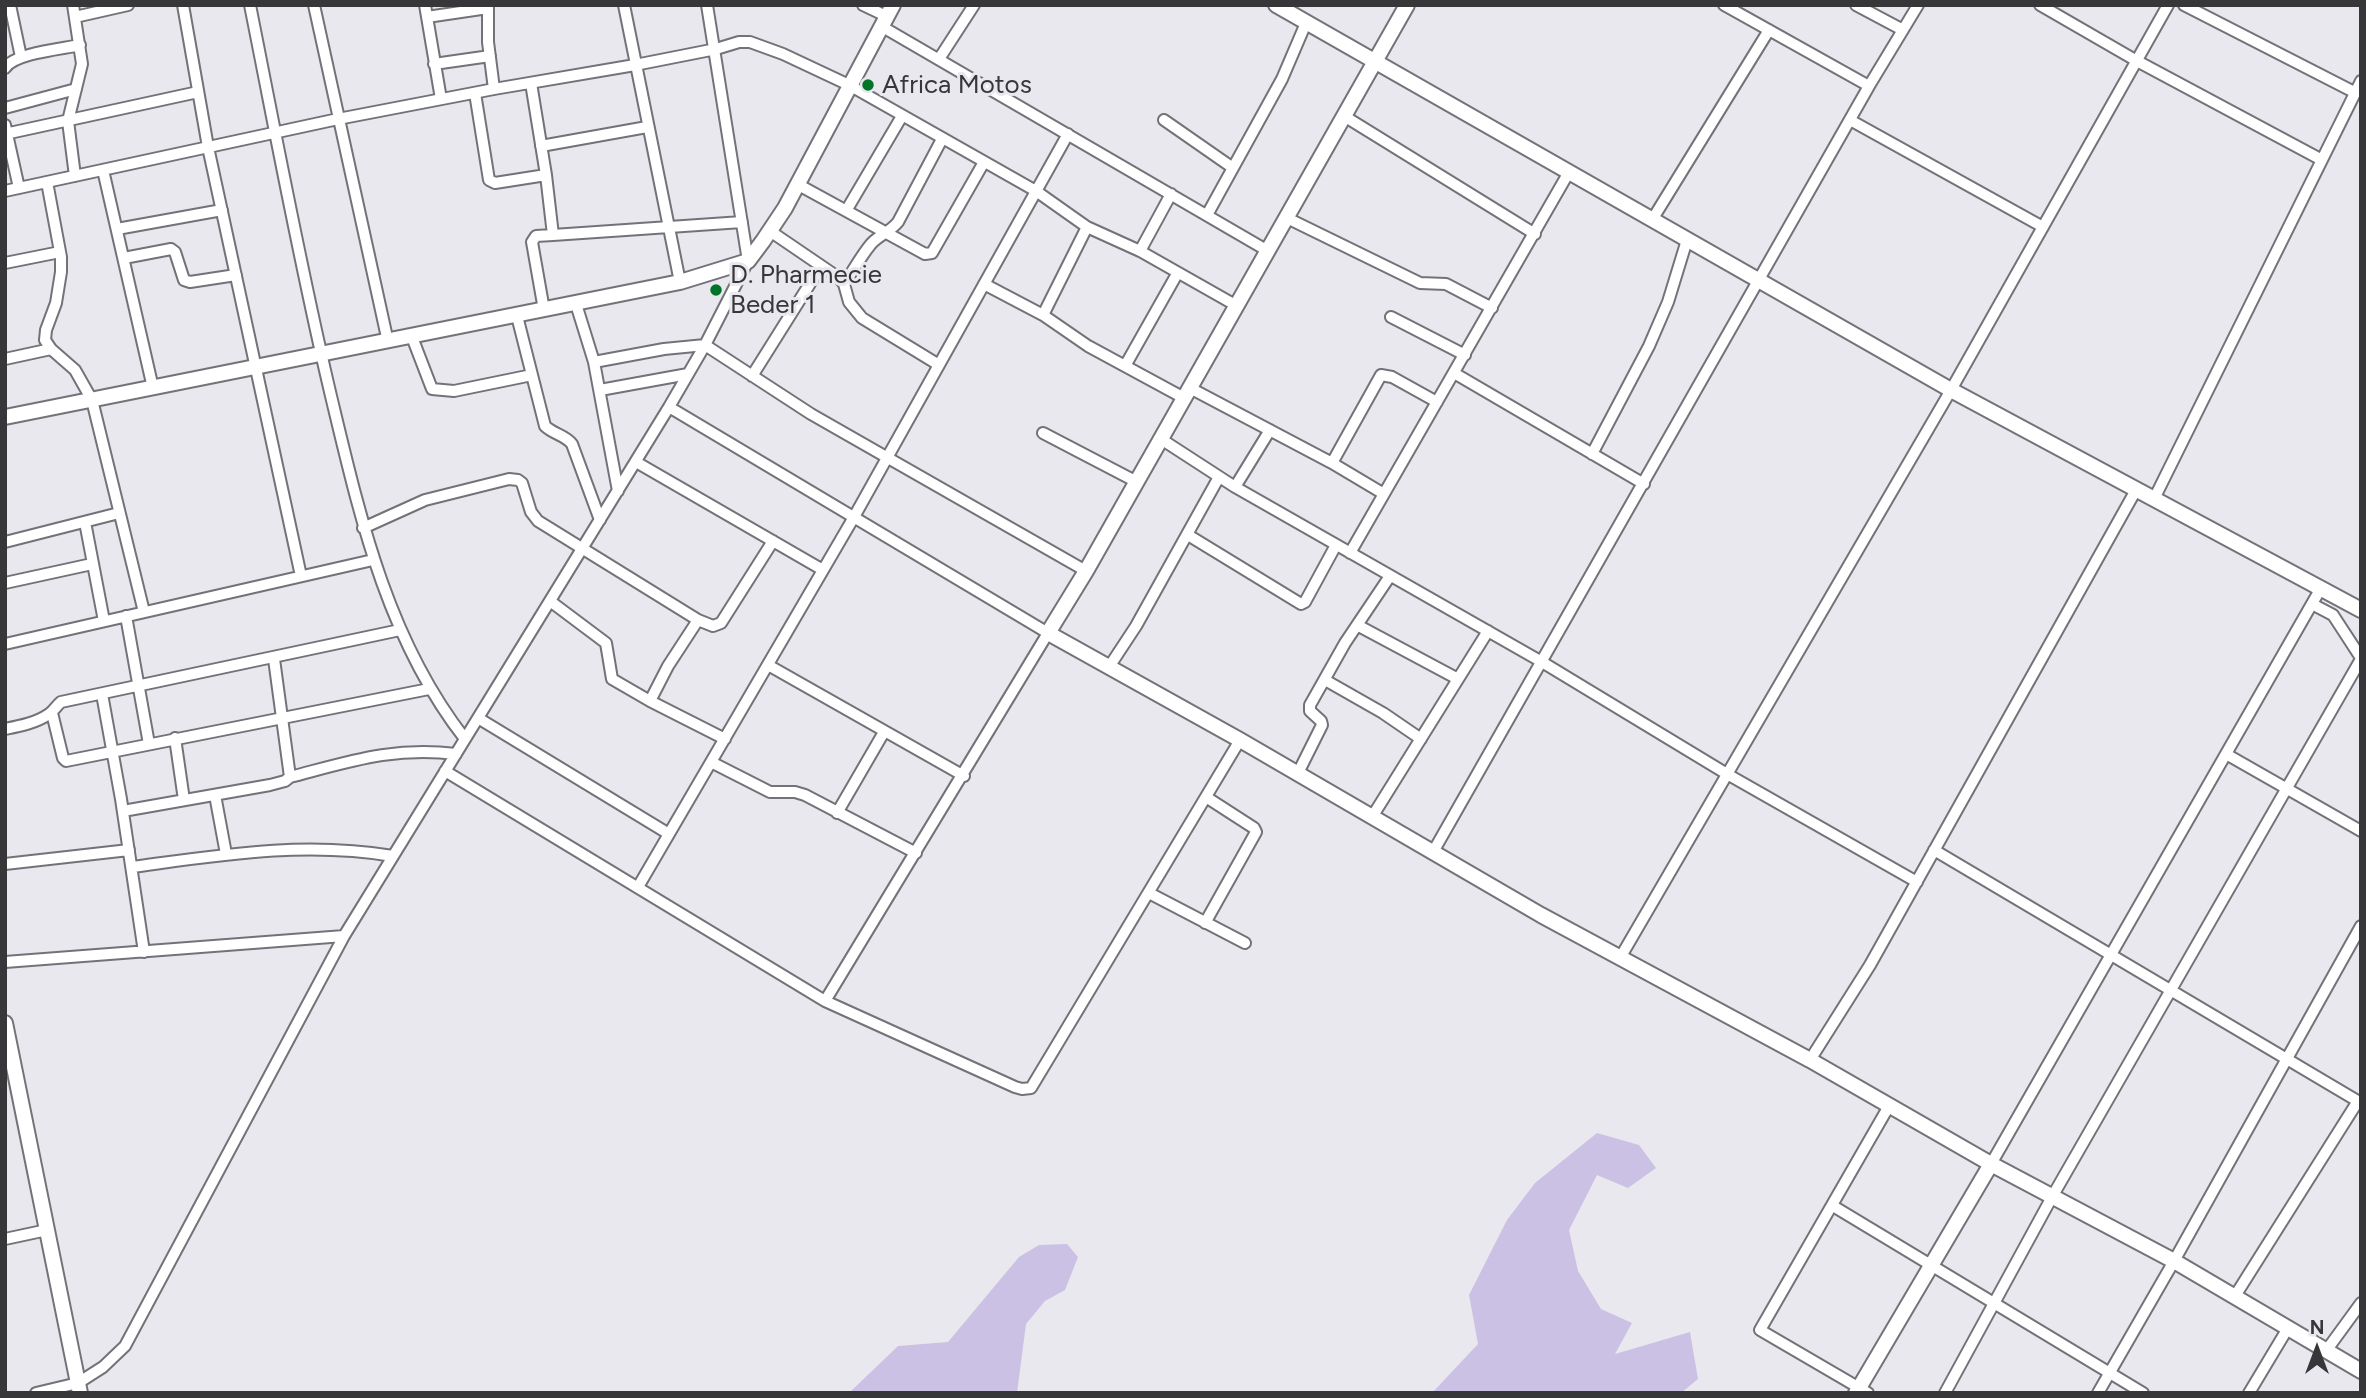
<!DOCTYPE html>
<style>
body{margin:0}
#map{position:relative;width:2366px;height:1398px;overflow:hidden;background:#e9e8ee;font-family:Figtree,sans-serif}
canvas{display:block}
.frame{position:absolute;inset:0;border:7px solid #373639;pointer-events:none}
.north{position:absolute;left:2282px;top:1314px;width:70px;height:70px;-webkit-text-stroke:5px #e9e8ee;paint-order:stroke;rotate:0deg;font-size:19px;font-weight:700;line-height:28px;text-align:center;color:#373639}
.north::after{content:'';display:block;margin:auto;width:24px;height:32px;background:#373639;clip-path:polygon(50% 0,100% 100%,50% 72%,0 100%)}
</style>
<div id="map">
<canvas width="2366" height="1398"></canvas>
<div class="frame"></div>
<div class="north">N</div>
</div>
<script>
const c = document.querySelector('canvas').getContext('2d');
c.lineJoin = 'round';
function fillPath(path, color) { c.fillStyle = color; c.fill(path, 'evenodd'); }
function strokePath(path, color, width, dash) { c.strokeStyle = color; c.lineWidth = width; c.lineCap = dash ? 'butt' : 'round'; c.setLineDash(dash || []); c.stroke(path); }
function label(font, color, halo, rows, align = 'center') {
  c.font = font + ' Figtree,sans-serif'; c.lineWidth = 6; c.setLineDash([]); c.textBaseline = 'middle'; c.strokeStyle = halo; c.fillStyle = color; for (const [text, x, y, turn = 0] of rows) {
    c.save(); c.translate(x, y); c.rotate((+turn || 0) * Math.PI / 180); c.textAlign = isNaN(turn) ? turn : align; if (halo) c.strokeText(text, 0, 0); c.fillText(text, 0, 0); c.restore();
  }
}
fillPath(new Path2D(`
 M1597 1133 1639 1145 1656 1168 1628 1188 1597 1175 1569 1230 1578 1271 1601 1309 1632 1323 1615 1354 1690 1332 1698 1379 1681 1393H1432L1478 1344 1469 1295 1507 1220 1535 1183Z
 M1067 1244 1078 1257 1065 1290 1045 1301 1026 1324 1017 1393H849L898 1346 948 1342 1019 1257 1039 1245Z`), '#cbc1e5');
const minor = new Path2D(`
 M10 5 21 57
 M73 5 82 64 68 121 75 176
 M183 5 208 147 301 576
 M250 5C276 135 300 266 331 396 360 517 387 639 465 739
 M314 5 388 342
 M425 5 441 99
 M624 5 680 282
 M863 5 886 16
 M1724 5 1869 86
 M1856 5 1903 30
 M2040 5 2137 61 2322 160
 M2184 5 2356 93
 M75 17 128 5
 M427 17 488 8V42L494 89
 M881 26 1268 251
 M939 59 974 5
 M434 64 490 56
 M5 68C15 53 62 49 80 45
 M531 83 546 175
 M475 93 489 180 495 183 546 175 553 235 536 236 532 242 544 310
 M5 108 76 89
 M1344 116 1535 234
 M1164 120 1233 168
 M1850 120 2043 227
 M5 125 19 188
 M5 134 198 92
 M541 146 647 127
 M103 170 153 388
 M47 182 61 257V272L56 303 46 330 45 340 51 349 75 370 92 400 144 612
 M797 184 925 254 932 253 984 162
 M5 191 338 119 494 89 635 65 716 49 739 42H750L783 54 849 85 1036 191 1087 227 1140 251 1237 306
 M846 211 902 116
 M1207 215 1282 79 1306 23
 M1287 218 1420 283 1446 284 1492 308
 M1652 220 1769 30
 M117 229 222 210
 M770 231 839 278 844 284 849 302 862 318 939 365
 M553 235 742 222
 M1140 251 1171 194
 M124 258 171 249 175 252 184 280 190 282 236 275
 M5 263 60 252
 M844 284C853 271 861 256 871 244 879 235 890 232 898 222L942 139
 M984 284 1043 315 1088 346 1184 398
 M576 304 594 362 618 491
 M1043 315 1087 227
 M517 316 545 426C553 434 565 435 572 444L600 520
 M1391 317 1465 355
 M412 337 432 389 454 391 532 375
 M5 359 51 349
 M594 362 664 349 705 345 811 414 1086 571
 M1125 366 1177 274
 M1454 373 1644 484
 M752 376 821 266
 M1190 388 1332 463 1384 494
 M600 390 688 374
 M1043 433 1137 482
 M1161 439 1235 487 1542 662 1727 774 1917 882
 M1592 454 1649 346 1668 302 1687 240
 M636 462 823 570
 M1332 463 1381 375 1392 377 1437 402
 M1235 487 1270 430
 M2154 499 2361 81
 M85 522 104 621
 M363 528 425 500 509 479 518 480 522 483 531 512 538 521 698 620 713 626 721 623 773 541
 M1188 535 1301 604 1305 602 1336 545
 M5 542 119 513
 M1350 553 1569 172
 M5 583 92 564
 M550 601 606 643 612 679 650 701
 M2312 604 2333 615 2361 658
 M126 616 149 744
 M698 620 668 666 650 701 725 739
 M1357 625 1458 679
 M5 644 373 560
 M768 665 964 776
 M1109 667 1136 626 1219 477
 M1325 680 1383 713 1421 739
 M102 694 121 799 144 952
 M52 713 63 758 66 761 429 689
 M478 718 669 834
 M5 729C20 726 36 723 49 714 54 711 56 706 61 702L400 630
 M175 738 184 800
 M2226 754 2361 831
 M711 762 770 792H795L805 795 916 853
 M445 771 825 1001 1048 633 669 407
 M1297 775 1322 725 1321 721 1310 711V705L1345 643 1390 576
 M290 777C348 762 394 746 456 754
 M215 795 226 854
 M123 811 270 785 285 781 290 777 274 659
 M837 813 884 732
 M1372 817 1488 631
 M1934 850 2361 1103
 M1433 852 1869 86 1918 5
 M5 864 129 850
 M132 867C221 855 303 841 393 856
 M638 887 854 517 1068 134
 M1149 893 1245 943
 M1205 923 1256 832 1254 828 1206 797
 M1620 958 1951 390 2168 5
 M5 962 344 936
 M825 1001 1015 1087 1022 1089 1031 1088 1240 740
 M1810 1060 1870 965 2136 490
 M1991 1164 2321 588
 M1833 1206 2143 1393
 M5 1239 47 1230
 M2235 1296 2358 1101
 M2326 1351 2361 1303
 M36 1393 78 1383 103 1367 125 1346 344 936 669 407 705 345 748 261 707 5
 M1868 1393 1760 1330 1889 1106
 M1945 1393 2052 1197 2361 659
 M2098 1393 2174 1261 2361 926
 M2249 1393 2288 1328`);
const tertiary = new Path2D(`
 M1276 5 1951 390 2361 610
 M1407 5 1086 571 1048 633 1240 740 1541 915 1810 1060 1991 1164 2174 1261 2361 1371
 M5 417 680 282 748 261 763 241 785 208 893 5
 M5 1023 80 1393
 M1856 1393 1991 1164`);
strokePath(minor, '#747278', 14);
strokePath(tertiary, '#747278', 18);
strokePath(minor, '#fff', 10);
strokePath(tertiary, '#fff', 14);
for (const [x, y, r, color] of [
 [868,85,7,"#00752a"],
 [716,290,7,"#00752a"]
]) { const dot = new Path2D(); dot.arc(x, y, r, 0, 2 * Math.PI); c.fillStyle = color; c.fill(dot); strokePath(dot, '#e9e8ee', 2.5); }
label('26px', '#373639', '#e9e8ee', [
 ["Africa Motos",882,85],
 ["D. Pharmecie",730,275],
 ["Beder 1",730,305]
], 'left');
</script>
